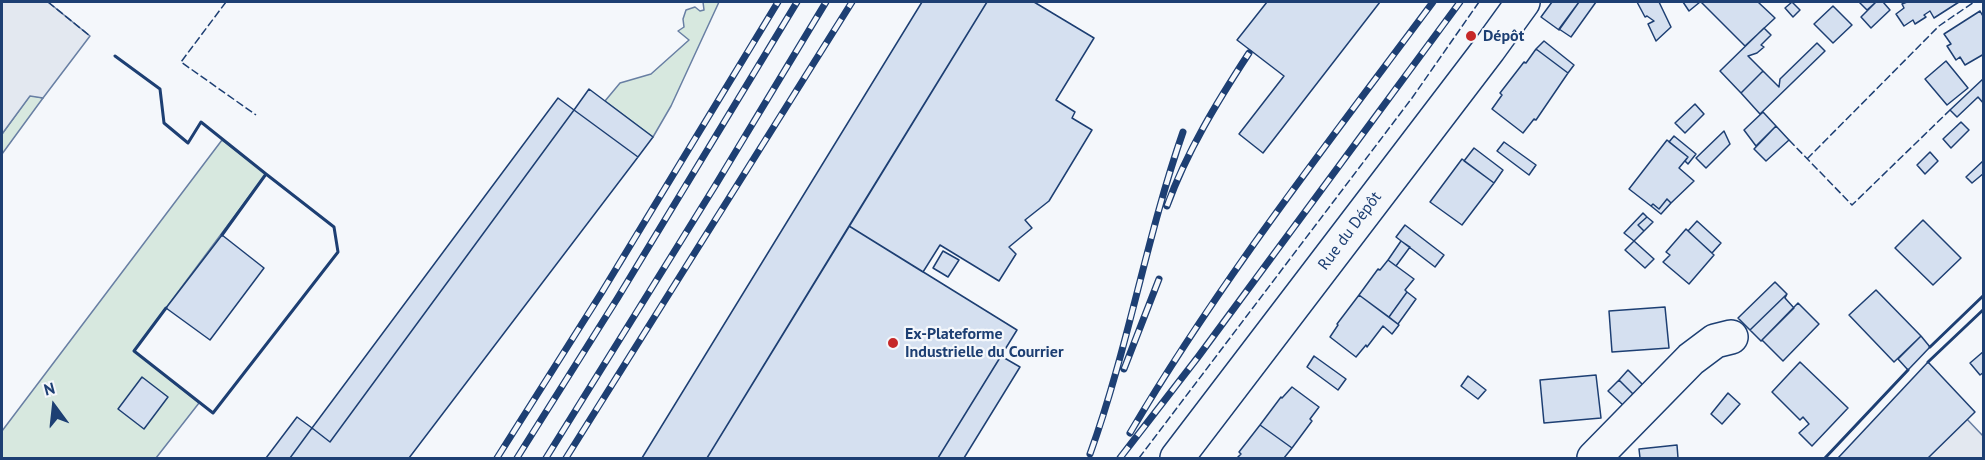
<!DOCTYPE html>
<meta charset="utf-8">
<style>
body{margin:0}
#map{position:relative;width:1985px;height:460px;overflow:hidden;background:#f4f7fb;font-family:"PT Sans",sans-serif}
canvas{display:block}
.frame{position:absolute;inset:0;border:3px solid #1d3f73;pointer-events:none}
.north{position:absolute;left:24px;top:376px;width:60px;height:60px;-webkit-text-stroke:4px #f4f7fb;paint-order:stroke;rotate:345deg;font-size:16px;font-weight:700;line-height:24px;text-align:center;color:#1d3f73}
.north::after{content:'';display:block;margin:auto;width:21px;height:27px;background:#1d3f73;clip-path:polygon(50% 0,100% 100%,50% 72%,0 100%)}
</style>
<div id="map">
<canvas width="1985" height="460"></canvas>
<div class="frame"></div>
<div class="north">N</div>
</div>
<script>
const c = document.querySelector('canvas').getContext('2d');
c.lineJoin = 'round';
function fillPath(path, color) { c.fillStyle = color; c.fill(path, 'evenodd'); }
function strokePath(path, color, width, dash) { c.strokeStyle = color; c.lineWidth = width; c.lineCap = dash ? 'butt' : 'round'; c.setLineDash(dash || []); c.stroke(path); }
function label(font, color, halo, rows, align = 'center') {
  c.font = font + ' "PT Sans",sans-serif'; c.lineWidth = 4.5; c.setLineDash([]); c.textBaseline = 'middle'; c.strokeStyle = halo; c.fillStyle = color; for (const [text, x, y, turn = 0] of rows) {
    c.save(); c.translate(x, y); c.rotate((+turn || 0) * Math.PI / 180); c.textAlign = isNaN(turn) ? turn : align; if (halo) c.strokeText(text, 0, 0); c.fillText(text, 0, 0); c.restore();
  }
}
const green = new Path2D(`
 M703 2H719L671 106 653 137 605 101 620 83 651 74 689 40 678 31 684 27 683 19 686 10 695 7 700 11 704 10Z
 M30 95 43 98 2 154V134Z
 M222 140 266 174 134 351 199 403 156 458H2V431Z`);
fillPath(green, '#d7e8df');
strokePath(green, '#687fa3', 1.5);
const parking = new Path2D(`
 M2 2H48L90 36 43 98 30 96 2 134Z
 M1928 378 1983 436V458H1913L1880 426Z`);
fillPath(parking, '#e3e8f0');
strokePath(parking, '#687fa3', 1.5);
const building = new Path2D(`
 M922 2H987L707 458H642Z
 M987 2H1034L1094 38 1056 100 1075 112 1072 118 1092 130 1049 201 1025 220 1032 228 1009 247 1016 254 999 281 940 245 923 272 849 226Z
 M1267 2H1380L1263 153 1239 134 1284 76 1237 40Z
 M1552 2H1579L1559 30 1541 17Z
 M1579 2H1596L1571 37 1559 29Z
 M1637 2H1659L1671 27 1656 41 1648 24 1654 21 1647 16 1645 17Z
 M1683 2H1700L1689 11Z
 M1701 2H1758L1775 18 1745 46Z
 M1792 2 1800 10 1793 17 1785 8Z
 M1859 2H1876L1867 10Z
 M1876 2H1883L1890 10 1871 28 1861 17Z
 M1907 2H1959L1934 18 1930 11 1924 15 1926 17 1915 24 1913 20 1904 26 1896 14 1904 8 1902 4Z
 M1833 6 1852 25 1833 43 1814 24Z
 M1980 11 1984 18V54L1965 65 1960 57 1956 60 1947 46 1951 44 1944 34Z
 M1764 28 1771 35 1761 45 1764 47 1757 53 1748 56 1763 71 1741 93 1720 71Z
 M1544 41 1574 65 1568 73 1536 49Z
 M1817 43 1825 51 1760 114 1741 93 1763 71 1779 87 1780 79Z
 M1536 49 1568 73 1536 120 1534 119 1523 133 1492 109 1502 95 1500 93 1524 62 1526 63Z
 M1946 61 1968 88 1947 105 1925 79Z
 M1984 78V104L1978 97 1957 117 1950 110Z
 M589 89 653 137 638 157 574 110Z
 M558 98 574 110 330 442 312 428Z
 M1695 104 1704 114 1685 133 1675 123Z
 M574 110 638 157 409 458H290L312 428 330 442Z
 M1763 112 1776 126 1756 146 1744 130Z
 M1961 122 1969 130 1951 148 1943 139Z
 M1776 126 1789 140 1766 161 1754 149Z
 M1724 131 1730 144 1706 168 1696 158Z
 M1674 136 1696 154 1688 164 1685 161 1688 157 1669 142Z
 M1667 140 1688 157 1679 168 1694 181 1671 203 1667 199 1659 209 1653 204 1651 206 1629 189Z
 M1504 142 1536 165 1529 175 1497 151Z
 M1474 148 1503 170 1494 183 1464 161Z
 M1930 152 1938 161 1925 174 1917 165Z
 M1462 159 1494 183 1462 225 1430 202Z
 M1984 160V173L1972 183 1966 177Z
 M1667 199 1671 203 1661 214 1651 206 1653 204 1659 209Z
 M1643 213 1647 217 1638 225 1644 231 1634 241 1624 233Z
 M1647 217 1653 222 1644 231 1638 225Z
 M1923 220 1961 258 1933 285 1895 248Z
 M1697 221 1721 243 1712 253 1688 231Z
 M1405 225 1444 255 1435 267 1396 237Z
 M849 226 1017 330 938 458H707Z
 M1686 229 1714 255 1689 284 1663 262 1670 255 1666 252Z
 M222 235 264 268 210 340 166 308Z
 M1401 241 1410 247 1396 266 1388 260Z
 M1634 241 1654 259 1645 268 1625 250Z
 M943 251 959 260 948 277 933 268Z
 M1388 260 1414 279 1405 290 1407 292 1389 317 1359 295 1378 269 1380 270Z
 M1775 282 1787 294 1750 330 1738 318Z
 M1876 290 1921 336 1894 362 1849 315Z
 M1407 292 1416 299 1398 324 1389 317Z
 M1787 294 1785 298 1794 308 1761 341 1750 330Z
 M1359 295 1399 325 1392 334 1383 326 1367 347 1366 345 1356 357 1330 337 1338 325 1337 324Z
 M1798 303 1819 324 1783 361 1762 340Z
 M1665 307 1669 348 1612 352 1609 311Z
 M1921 336 1930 347 1908 370 1898 359Z
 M1984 351V372L1980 375 1970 363Z
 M1001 356 1020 367 964 458H938Z
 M1314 356 1346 379 1338 390 1307 367Z
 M1800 362 1848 408 1812 446 1799 433 1809 424 1803 417 1800 420 1772 392Z
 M1928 362 1975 412 1928 458H1838Z
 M1628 370 1643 385 1634 395 1619 380Z
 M1596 375 1601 418 1544 423 1540 380Z
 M1468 376 1486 390 1478 399 1461 386Z
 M142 377 168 397 144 429 118 409Z
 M1619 380 1634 395 1624 406 1608 391Z
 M1292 387 1319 407 1310 419 1312 421 1292 448 1260 425 1281 397 1282 398Z
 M1728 393 1740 404 1722 424 1711 414Z
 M297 417 312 428 290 458H266Z
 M1260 425 1292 448 1284 458H1237L1241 454 1239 452Z
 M1677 445 1678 458H1640L1639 449Z`);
fillPath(building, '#d5e0f0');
strokePath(building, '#1d3f73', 1.5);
const minor = new Path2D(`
 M1594 458 1691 359 1715 341 1731 337`);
const major = new Path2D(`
 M1177 458 1489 49 1523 2`);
strokePath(minor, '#1d3f73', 36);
strokePath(major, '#1d3f73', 36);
strokePath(minor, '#f4f7fb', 33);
strokePath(major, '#f4f7fb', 33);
const rail = new Path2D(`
 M1167 206C1187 151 1217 102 1249 53
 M1124 369 1159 279
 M1130 433C1219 282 1328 143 1433 2
 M1090 454C1128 349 1146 238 1183 132
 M497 458 602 292 778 2
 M517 458 617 299 797 2
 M546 458 715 186 826 2
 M566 458 852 2
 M1120 458 1198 357 1460 2`);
strokePath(rail, '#1d3f73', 7);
strokePath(rail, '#f4f7fb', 4.5, [14]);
strokePath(new Path2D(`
 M48 2 90 36
 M226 2 181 62 256 115
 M1789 140 1852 205 1950 110
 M1807 159 1939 26 1974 2
 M1139 458 1412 98 1479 2`), '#1d3f73', 1.5, [8, 3]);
strokePath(new Path2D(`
 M115 56 160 89 164 123 188 143 201 122 266 174
 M166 308 134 351 213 413 338 252 334 227 266 174 222 235
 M1930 347 1984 295
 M1928 362 1984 309
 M1825 458 1908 370`), '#1d3f73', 3);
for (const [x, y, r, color] of [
 [1471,36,6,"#c62828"],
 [893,343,6,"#c62828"]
]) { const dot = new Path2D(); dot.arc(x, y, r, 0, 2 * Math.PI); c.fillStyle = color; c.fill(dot); strokePath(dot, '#f4f7fb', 2); }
label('bold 16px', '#1d3f73', '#f4f7fb', [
 ["Dépôt",1483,36],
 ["Ex-Plateforme",905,334],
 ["Industrielle du Courrier",905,352]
], 'left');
label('16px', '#1d3f73', '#f4f7fb', [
 ["Rue du Dépôt",1350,231,-53]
]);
</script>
